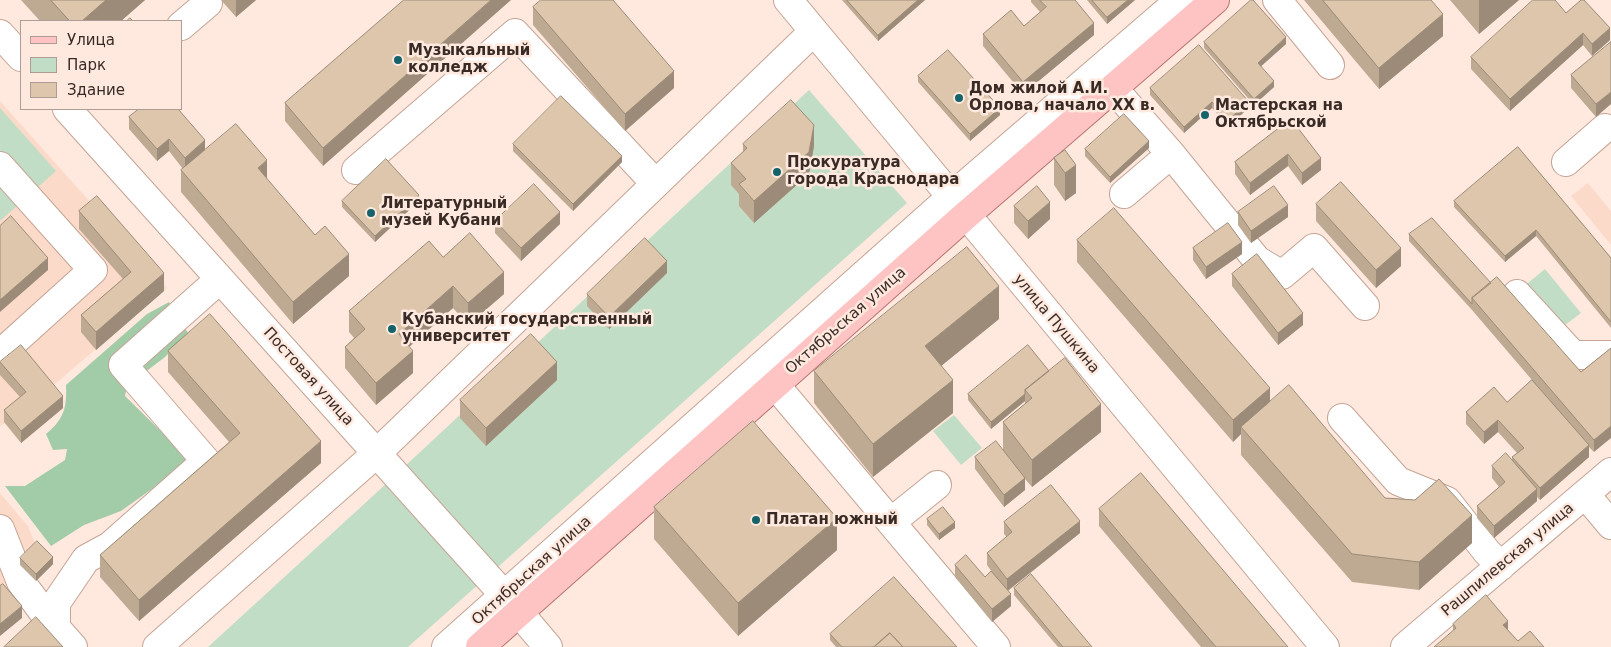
<!DOCTYPE html>
<meta charset="utf-8">
<style>
body{margin:0}
#map{position:relative;width:1611px;height:647px;overflow:hidden;background:#ffe9df;font-family:"DejaVu Sans",sans-serif}
canvas{display:block}
.legend{position:absolute;left:20px;top:20px;width:162px;height:90px;box-sizing:border-box;background:#ffe9df;border:1px solid #af9d95;margin:0;padding:6px 9px;list-style:none;font-size:15px;color:#382b25}
.legend li{display:flex;align-items:center;gap:10px;height:25px}
.legend b{width:25px;border:1px solid #af9d95}
</style>
<div id="map">
<canvas width="1611" height="647"></canvas>
<ul class="legend">
<li><b style="height:6px;background:#fec4c4"></b>Улица</li>
<li><b style="height:14px;background:#c2ddc5"></b>Парк</li>
<li><b style="height:14px;background:#ddc6ab"></b>Здание</li>
</ul>
</div>
<script>
const c = document.querySelector('canvas').getContext('2d');
c.lineJoin = 'round';
function fillPath(path, color) { c.fillStyle = color; c.fill(path, 'evenodd'); }
function strokePath(path, color, width, dash) { c.strokeStyle = color; c.lineWidth = width; c.lineCap = dash ? 'butt' : 'round'; c.setLineDash(dash || []); c.stroke(path); }
function label(font, color, halo, rows, align = 'center') {
  c.font = font + ' "DejaVu Sans",sans-serif'; c.lineWidth = 5; c.setLineDash([]); c.textBaseline = 'middle'; c.strokeStyle = halo; c.fillStyle = color; for (const [text, x, y, turn = 0] of rows) {
    c.save(); c.translate(x, y); c.rotate((+turn || 0) * Math.PI / 180); c.textAlign = isNaN(turn) ? turn : align; if (halo) c.strokeText(text, 0, 0); c.fillText(text, 0, 0); c.restore();
  }
}
fillPath(new Path2D(`
 M0 101 167 288 48 390 63 408 21 443 5 423 0 426Z
 M1588 183 1611 211V245L1571 196Z
 M0 493 28 526 37 548 53 564 36 581 29 574 4 598H0Z`), '#fcdaca');
fillPath(new Path2D(`
 M809 90 907 203 408 647H208L375 494Z
 M0 108 56 171 0 221Z
 M1545 269 1581 313 1560 329 1523 287Z
 M954 415 982 448 961 465 933 431Z`), '#c2ddc5');
fillPath(new Path2D(`
 M169 302 188 333 165 357 127 386 125 396 191 461 121 511 84 525 51 546 5 486H25L65 460 67 449 53 450 46 434C64 419 67 408 66 385L147 314Z`), '#a2cba7');
const minor = new Path2D(`
 M788 0 1325 647
 M1277 0 1330 65
 M181 26 208 3 205 0
 M0 34 21 57
 M1113 88 1171 154 1257 260 1282 275 1314 248 1365 306
 M67 109 505 596 548 647
 M1566 162 1605 128
 M0 166 93 270 0 354
 M356 170 515 33 655 183
 M1124 194 1171 154
 M1517 294 1573 355H1611
 M760 367 996 647
 M1342 418 1398 481 1447 501 1487 552 1501 566
 M1585 494 1611 525
 M891 522 937 485
 M0 529 21 582 49 620 73 647
 M56 628V603L86 559 110 546 206 461 123 365 220 279
 M157 647 377 453 813 32
 M446 647 950 198 1180 0
 M1405 647 1611 472`);
const major = new Path2D(`
 M480 647 965 216 1215 0`);
strokePath(minor, '#c5a494', 30);
strokePath(major, '#b87572', 30);
strokePath(minor, '#fff', 28);
strokePath(major, '#fec4c4', 28);
fillPath(new Path2D(`
 M21 0H145L121 21H40Z
 M221 0H256L236 17Z
 M404 0 323 166 285 121V103Z
 M842 0H925L878 41Z
 M1031 0H1075L1094 35 1023 94 983 46V34L1024 26 1040 12 1031 2Z
 M1087 0H1135L1107 24Z
 M1304 0H1431L1443 36 1379 89Z
 M1450 0H1519L1479 34Z
 M533 7 674 88 625 131 533 25Z
 M1566 13 1610 40 1592 56 1583 45 1510 111 1471 69V57Z
 M1204 42 1286 44 1261 66 1274 87 1254 105 1204 48Z
 M1611 42 1596 117 1571 88V75Z
 M918 76 1000 115 970 141 918 82Z
 M1150 88 1249 108 1228 126 1212 108 1184 133 1150 95Z
 M129 117 205 150 267 179 349 276 293 324 181 192V170L183 169 169 151 157 161 129 129Z
 M1291 119 1321 170 1302 185 1288 166 1250 195 1235 174V162Z
 M513 144 622 162 573 211 513 151Z
 M743 144 814 146 809 174 754 223 739 206V194L731 185V163L743 153Z
 M1518 147 1611 258V328L1536 236 1505 262 1454 207V201Z
 M1149 148 1110 183 1085 156V149Z
 M1065 150 1076 193 1065 201 1054 185V158Z
 M342 201H419L375 242 342 207Z
 M1316 204 1401 266 1376 288 1316 221Z
 M1014 206 1050 219 1028 239 1014 223Z
 M79 211 164 291 96 350 81 332V315L123 279 79 229Z
 M1238 212 1288 217 1251 243 1238 225Z
 M495 221 560 224 521 261 495 233Z
 M1409 234 1491 283 1581 372 1611 348 1594 452 1589 447V457L1540 500 1537 497V501L1494 538 1477 518V506L1499 487 1492 478V466L1512 460V457L1517 453 1498 432 1484 444 1466 424V412L1507 402 1532 380 1472 310 1409 241Z
 M1077 240 1270 402 1385 498 1472 543 1419 590 1352 582 1241 455V434L1233 442 1077 262Z
 M1193 248 1242 254 1206 279 1193 260Z
 M443 257 504 294 468 325 453 308 409 346 413 373 376 405 345 368V347L354 338 349 332V311Z
 M667 273 609 329 587 306V294Z
 M1232 274 1303 325 1278 345 1232 286Z
 M999 319 941 366 953 413 873 477 814 403V371Z
 M168 351 321 463 139 621 100 577V555L229 442 168 372Z
 M0 362 63 408 21 443 4 422V410L20 397 0 375Z
 M1049 371 1101 432 1032 487 1025 479V490L1004 507 975 469V457L1003 449V422L1025 404V401L991 429 968 400V394Z
 M557 380 486 446 460 418V400Z
 M654 507 837 550 738 636 654 539Z
 M1099 509 1288 647H1201L1099 526Z
 M927 519 955 528 939 540 927 525Z
 M1004 522 1080 533 1008 591 1011 606 992 622 955 577V565L985 577 992 572 987 565V553L1007 537 1004 534Z
 M20 558 53 564 36 581 20 565Z
 M1014 588 1092 647H1058L1014 595Z
 M1453 624 1508 630 1518 641 1453 630Z
 M830 634 957 647H836L830 640Z`), '#beaa93');
fillPath(new Path2D(`
 M106 0H145L121 21H82Z
 M236 0H256L236 17Z
 M491 0H511L323 166V148Z
 M918 0H925L878 41V35Z
 M1128 0H1135L1107 24V17Z
 M1479 0H1519L1479 34Z
 M1443 14V36L1379 89V68Z
 M1094 23V35L1023 94V82Z
 M1610 28V40L1592 56V44Z
 M1583 33V45L1510 111V99Z
 M1286 37V44L1258 69V63Z
 M674 71V88L625 131V114Z
 M1274 81V87L1254 105V99Z
 M1611 92V104L1596 117V104Z
 M1212 102V108L1184 133V127Z
 M1249 102V108L1228 126V120Z
 M1000 108V115L970 141V134Z
 M814 125V146L809 174 754 223V201Z
 M169 139V151L157 161V149Z
 M205 140V152L185 170V158Z
 M1149 141V148L1110 183V177Z
 M1288 154V166L1250 195V183Z
 M622 156V162L573 211V204Z
 M1321 158V170L1302 185V173Z
 M267 160V181L258 168Z
 M1076 165V193L1065 201V173Z
 M419 195V201L375 242V236Z
 M1050 202V219L1028 239V221Z
 M1288 205V217L1251 243V231Z
 M560 212V224L521 261V248Z
 M1536 230V236L1505 262V256Z
 M1242 242V254L1206 279V267Z
 M1401 248V266L1376 288V270Z
 M349 254V276L293 324V302Z
 M48 258V270L0 312V300Z
 M667 261V273L609 329V317Z
 M504 272V294L468 325V303Z
 M164 273V291L96 350V332Z
 M453 286V308L399 356V334Z
 M999 286V319L925 379V346Z
 M1303 313V325L1278 345V333Z
 M413 351V373L376 405V383Z
 M557 362V380L486 446V428Z
 M953 380V413L873 477V444Z
 M1270 388V410L1241 427V434L1233 442V420Z
 M1025 394V401L991 429V422Z
 M63 396V408L21 443V431Z
 M1101 404V432L1032 487V460Z
 M1498 420V432L1484 444V432Z
 M1611 426V438L1594 452V440Z
 M321 441V463L139 621V600Z
 M1589 445V457L1540 500V488Z
 M1025 478V490L1004 507V495Z
 M1537 489V501L1494 538V526Z
 M1472 515V543L1419 590V562Z
 M837 518V550L738 636V603Z
 M1080 521V533L1007 591V579Z
 M955 522V528L939 540V534Z
 M53 557V564L36 581V574Z
 M1011 594V606L992 622V609Z
 M22 606V618L0 636V624Z
 M1508 621V647L1503 625Z`), '#9b8b78');
const building = new Path2D(`
 M51 0H106L82 21H70Z
 M404 0H491L323 148 285 103Z
 M541 0H613L674 71 625 114 533 7Z
 M847 0H918L878 35Z
 M1040 0H1075L1094 23 1023 82 983 34 1011 10 1024 26 1046 7Z
 M1092 0H1128L1107 17Z
 M1251 0H1253L1286 37 1258 63 1274 81 1254 99 1204 42Z
 M1323 0H1431L1443 14 1379 68Z
 M1533 0H1555L1566 13 1581 0H1584L1610 28 1592 44 1583 33 1510 99 1471 57Z
 M130 18 133 21H127Z
 M1611 42V92L1596 104 1571 75Z
 M1199 45 1249 102 1228 120 1212 102 1184 127 1150 88Z
 M948 50 1000 108 970 134 918 76Z
 M561 96 622 156 573 204 513 144Z
 M791 100 814 125 809 152 754 201 739 184 746 179 731 163 747 148 743 144Z
 M139 109H178L205 140 185 158 169 139 157 149 129 117Z
 M1124 114 1149 141 1110 177 1085 149Z
 M1291 119 1321 158 1302 173 1288 154 1250 183 1235 162Z
 M236 124 267 160 258 168 315 235 325 226 349 254 293 302 181 170Z
 M1518 147 1611 258V322L1536 230 1505 256 1454 201Z
 M1065 150 1076 165 1065 173 1054 158Z
 M386 159 419 195 375 236 342 201Z
 M1341 182 1401 248 1376 270 1316 204Z
 M534 184 560 212 521 248 495 221Z
 M1037 186 1050 202 1028 221 1014 206Z
 M1274 186 1288 205 1251 231 1238 212Z
 M97 196 164 273 96 332 81 315 131 272 79 211Z
 M1114 208 1270 388 1233 420 1077 240Z
 M11 216 48 258 0 300V226Z
 M1432 218 1491 283 1472 298V304L1409 234Z
 M1228 223 1242 242 1206 267 1193 248Z
 M470 233 504 272 468 303 453 286 399 334 413 351 376 383 345 347 365 329 349 311 429 241 443 257Z
 M645 238 667 261 609 317 587 294Z
 M967 247 999 286 925 346 953 380 873 444 814 371Z
 M1257 254 1303 313 1278 333 1232 274Z
 M1497 277 1581 372 1611 348V426L1594 440 1472 298Z
 M210 314 321 441 139 600 100 555 240 433 168 351Z
 M531 334 557 362 486 428 460 400Z
 M21 345 63 396 21 431 4 410 26 392 0 362Z
 M1028 345 1049 371 1025 390V394L991 422 968 394Z
 M1065 358 1101 404 1032 460 1003 422 1032 398 1025 390Z
 M1532 380 1589 445 1540 488 1512 457 1524 448 1498 420 1484 432 1466 412 1494 387 1507 402Z
 M1289 385 1385 498 1415 500 1439 479 1472 515 1419 562 1352 554 1241 427Z
 M753 421 837 518 738 603 654 507Z
 M996 441 1025 478 1004 495 975 457Z
 M1506 453 1537 489 1494 526 1477 506 1505 482 1492 466Z
 M1141 473 1288 647H1216L1099 509Z
 M1051 485 1080 521 1007 579 987 553 1012 532 1004 522Z
 M943 507 955 522 939 534 927 519Z
 M37 541 53 557 36 574 20 558Z
 M966 555 985 577 991 571 1011 594 992 609 955 565Z
 M1031 574 1092 647H1063L1014 588Z
 M894 577 957 647H903L890 633 874 647H842L830 634Z
 M3 584 22 606 0 624V586Z
 M1486 595 1508 621 1503 625 1518 641 1530 631 1544 647H1434L1456 628 1453 624Z
 M36 617 63 647H4Z
 M890 633 903 647H874Z`);
fillPath(building, '#ddc6ab');
strokePath(building, '#9b8b78', 1);
for (const [x, y, r, color] of [
 [398,60,5,"#14636a"],
 [959,98,5,"#14636a"],
 [1205,115,5,"#14636a"],
 [777,172,5,"#14636a"],
 [371,213,5,"#14636a"],
 [392,329,5,"#14636a"],
 [756,520,5,"#14636a"]
]) { const dot = new Path2D(); dot.arc(x, y, r, 0, 2 * Math.PI); c.fillStyle = color; c.fill(dot); strokePath(dot, '#ffe9df', 2); }
label('bold 15px', '#382b25', '#ffe9df', [
 ["Музыкальный",408,51],
 ["колледж",408,68],
 ["Дом жилой А.И.",969,89],
 ["Орлова, начало XX в.",969,106],
 ["Мастерская на",1215,106],
 ["Октябрьской",1215,123],
 ["Прокуратура",787,163],
 ["города Краснодара",787,180],
 ["Литературный",381,204],
 ["музей Кубани",381,221],
 ["Кубанский государственный",402,320],
 ["университет",402,337],
 ["Платан южный",766,520]
], 'left');
label('15px', '#382b25', '#ffe9df', [
 ["Октябрьская улица",846,321,-41],
 ["улица Пушкина",1056,324,50],
 ["Постовая улица",308,377,48],
 ["Рашпилевская улица",1508,560,-40],
 ["Октябрьская улица",532,571,-42]
]);
</script>
